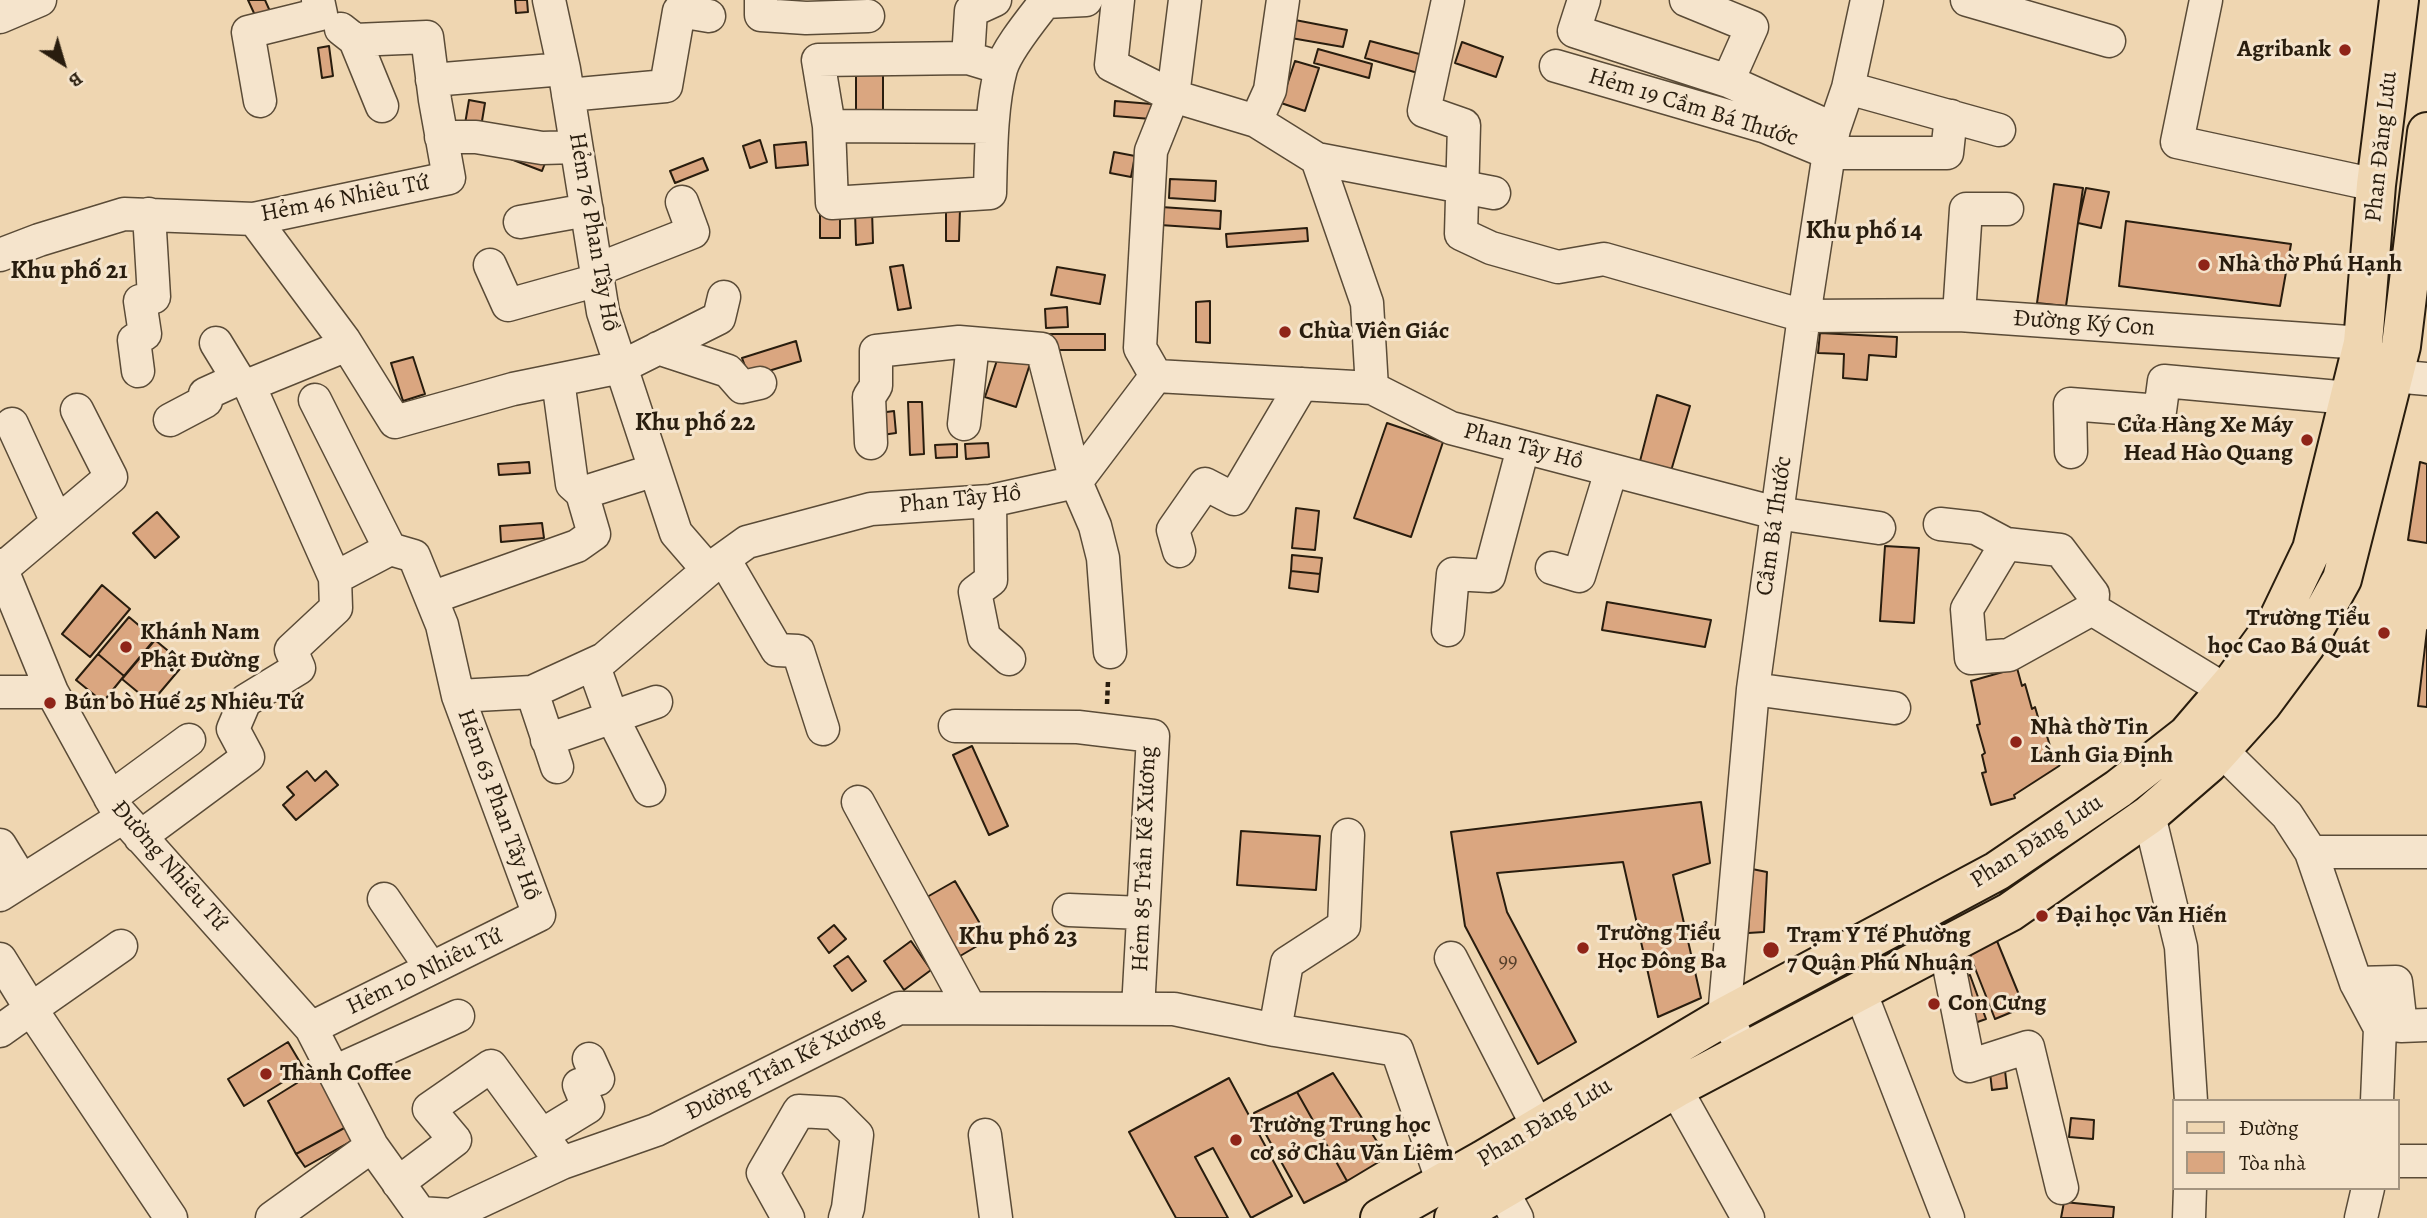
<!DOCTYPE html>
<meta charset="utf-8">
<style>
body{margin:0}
#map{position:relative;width:2427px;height:1218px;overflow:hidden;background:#efd6b1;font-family:Alegreya,serif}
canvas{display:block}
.legend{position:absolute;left:2172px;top:1099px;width:228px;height:91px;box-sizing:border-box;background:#f5e4cc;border:2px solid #a39480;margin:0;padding:9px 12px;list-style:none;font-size:21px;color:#291d0e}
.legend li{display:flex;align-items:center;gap:14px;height:35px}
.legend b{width:35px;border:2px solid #a39480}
.north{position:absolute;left:28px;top:28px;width:70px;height:70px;-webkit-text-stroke:5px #f5e4cc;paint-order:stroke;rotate:143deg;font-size:19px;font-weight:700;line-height:28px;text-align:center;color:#291d0e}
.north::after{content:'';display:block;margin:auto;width:24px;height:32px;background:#291d0e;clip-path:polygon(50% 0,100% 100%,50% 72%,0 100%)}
</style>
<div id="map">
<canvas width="2427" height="1218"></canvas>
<ul class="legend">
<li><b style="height:9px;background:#efd6b1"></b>Đường</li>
<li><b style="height:19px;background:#daa680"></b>Tòa nhà</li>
</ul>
<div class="north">B</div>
</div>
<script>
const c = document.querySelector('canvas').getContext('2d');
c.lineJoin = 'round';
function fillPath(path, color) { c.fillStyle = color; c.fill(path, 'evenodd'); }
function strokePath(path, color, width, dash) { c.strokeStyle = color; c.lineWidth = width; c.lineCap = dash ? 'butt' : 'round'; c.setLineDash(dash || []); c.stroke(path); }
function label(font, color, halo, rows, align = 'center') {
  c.font = font + ' Alegreya,serif'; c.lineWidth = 6; c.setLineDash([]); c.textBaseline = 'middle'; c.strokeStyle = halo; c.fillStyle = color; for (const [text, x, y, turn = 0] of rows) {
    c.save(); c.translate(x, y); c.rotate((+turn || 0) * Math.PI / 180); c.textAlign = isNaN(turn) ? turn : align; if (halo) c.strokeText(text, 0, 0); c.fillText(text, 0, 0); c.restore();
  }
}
const building = new Path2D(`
 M248 0H265L273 18 259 24Z
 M515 0H527L528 12 516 13Z
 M1295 20 1347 30 1343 47 1291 38Z
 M1370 41 1423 55 1418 73 1365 58Z
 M1462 42 1503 57 1496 77 1455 63Z
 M329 46 333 76 322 78 318 48Z
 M1318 49 1372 64 1369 78 1314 63Z
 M1295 61 1319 68 1305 111 1281 103Z
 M856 70H883V119H856Z
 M469 100 485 103 481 127 465 124Z
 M1115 101 1152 104 1151 119 1114 116Z
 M760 140 767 162 750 168 743 146Z
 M806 142 808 165 776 168 774 145Z
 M1114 152 1135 156 1131 177 1110 173Z
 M508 158H547L542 171Z
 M703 158 708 170 675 183 670 171Z
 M1170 179 1216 181 1215 201 1169 198Z
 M2054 184 2083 188 2066 306 2037 303Z
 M2086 188 2109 192 2101 228 2078 223Z
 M1161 207 1221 211 1220 229 1160 225Z
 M946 209H960L959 241H946Z
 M840 210V238H820V211Z
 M872 210 873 243 856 245 855 211Z
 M2126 221 2291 244 2280 306 2119 286Z
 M1307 228 1308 241 1227 247 1226 234Z
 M903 265 911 308 898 310 890 267Z
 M1057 267 1105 275 1100 304 1051 295Z
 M1210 301V343L1196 342V302Z
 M1067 307 1068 327 1046 328 1045 309Z
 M1820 333 1897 337 1896 357 1869 355 1867 380 1843 378 1844 354 1818 353Z
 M1047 334H1105V350H1047Z
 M796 341 801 361 749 377 742 358Z
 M999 354 1030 364 1016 407 985 397Z
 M413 357 425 394 403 401 391 363Z
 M1657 395 1690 406 1671 471 1639 465Z
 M908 402H922L924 454 910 455Z
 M894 411 896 433 882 435 879 413Z
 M1387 423 1443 442 1411 537 1354 518Z
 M988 443 989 457 966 459 965 444Z
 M957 444V457L936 458 935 445Z
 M529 462 530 473 499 475 498 464Z
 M2420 462 2427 464V543L2408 540Z
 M1296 508 1319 511 1315 550 1292 548Z
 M157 512 179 537 155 558 133 533Z
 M542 523 544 538 501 542 500 526Z
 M1885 546 1919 548 1914 623 1880 621Z
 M1292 555 1322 558 1320 574 1291 571Z
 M1291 571 1320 574 1318 592 1289 588Z
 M102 585 130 609 90 657 62 634Z
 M1607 602 1711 620 1705 647 1602 630Z
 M129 617 155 639 124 676 98 654Z
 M2427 630V707L2418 706Z
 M155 640 184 664 151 703 122 679Z
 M98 654 124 676 103 702 76 680Z
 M2017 668 2022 686 2025 684 2032 709 2035 707 2043 734 2046 733 2052 752H2061L2064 759 2059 766 2014 795 2015 798 1991 805 1982 773 1986 772 1982 755 1985 753 1977 725 1980 724 1971 681Z
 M972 746 1008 826 989 835 953 755Z
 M307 771 315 781 326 771 338 785 296 820 283 805 294 795 287 787Z
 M1701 802 1710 863 1673 875 1701 998 1658 1017 1623 862 1497 873 1507 912 1576 1042 1538 1064 1465 926 1451 832Z
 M1241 831 1320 836 1316 890 1237 885Z
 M1752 869 1767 872 1764 932 1748 933Z
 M955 881 989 939 955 959 920 901Z
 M834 925 846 939 829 953 818 938Z
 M911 941 931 970 904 990 884 961Z
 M1997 941 2024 1007 1995 1019 1969 953Z
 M848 956 866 981 852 991 834 966Z
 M1970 975 1986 1019 1969 1025 1953 981Z
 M288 1042 304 1069 244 1106 228 1079Z
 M2003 1053 2007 1088 1992 1090 1988 1055Z
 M321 1068 348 1126 296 1154 268 1101Z
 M1333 1073 1387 1157 1347 1181 1297 1092Z
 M1229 1078 1292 1196 1251 1218 1213 1148 1195 1157 1228 1218H1176L1129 1132Z
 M1297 1092 1347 1181 1304 1203 1254 1113Z
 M2071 1118 2094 1120 2093 1139 2069 1137Z
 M348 1126 355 1139 305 1167 296 1154Z
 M2064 1202 2114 1207 2113 1218H2061Z`);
fillPath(building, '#daa680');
strokePath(building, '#291d0e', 2);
const minor = new Path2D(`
 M549 0 564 69 603 312 676 533 708 570
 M761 0V15L806 18 868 16
 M1118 0 1111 65 1173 96 1256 121 1317 159 1367 303 1372 388
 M1448 0 1424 111 1464 125 1461 234 1491 248 1558 267 1604 259 1804 316 1959 315 2363 343
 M1584 0 1574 31 1728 81 1834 129
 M1686 0 1752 27 1728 81
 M1967 0 2109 41
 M2206 0 2177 142 2376 185
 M0 17 40 0
 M341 29 355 40 382 106
 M968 58 971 11 995 0
 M1556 66 1766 127 1829 153H1947L1951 116
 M432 80 564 69
 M1848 88 1999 130
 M568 95 666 86 679 11 709 16
 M260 101 248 32 321 14 318 0
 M1256 121 1270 90 1283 0
 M829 126 818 60 968 58 1001 68
 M992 127 829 126 832 203 990 193C991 155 991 105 1001 69 1007 49 1032 19 1045 2L1086 0
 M441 137H476L542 148 576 147
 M1317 159 1494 193
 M254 219 344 340 395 422 513 389 621 367 719 318 724 297
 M520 222 587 210
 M0 255 39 240 124 214 254 219 449 178 435 100 427 37 355 40
 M490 265 508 305 598 280
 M596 270 693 232 682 202
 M1959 315 1966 209H2007
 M216 343 238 379 249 385 335 578 390 549 414 556 442 625 458 696 539 915 311 1028
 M658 348 728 371 742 387 760 383
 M138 371 134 340 145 334 140 301 154 297 149 214
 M1156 376 1140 348 1151 151 1173 96 1185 0
 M2393 376 2427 379
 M249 385 347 345
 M315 400 390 549
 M170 420 206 401 205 394 238 379
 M12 424 57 522
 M964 424 973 344
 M871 443 869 397 876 386V351L959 342 1042 349 1076 482 1095 526 1103 558 1110 652
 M2071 452 2070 404 2160 411 2164 381 2349 398
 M582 493 655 470
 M990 501 991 580 975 592 984 637 1009 659
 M1940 524 1976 528 2006 544 2060 550 2093 594 2092 609 2225 690
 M2006 544 1967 609 1971 658 2009 655 2092 609
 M1179 551 1173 530 1205 484 1234 499 1302 384
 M724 559 777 650 798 651 823 729
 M0 565 52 692 117 810 311 1028 372 1146
 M1552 568 1579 576 1611 471
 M2 569 111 477 77 410
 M431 598 577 546 594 534 582 493 572 484 558 380
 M1448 630 1453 574 1489 576 1523 448
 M593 664 612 717 649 790
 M1753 689 1894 708
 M0 692H52
 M532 692 557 767
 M458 696 532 692 604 659 708 570 747 542 871 509 990 501 1076 482 1156 376 1372 388 1451 428 1776 513 1879 528
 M955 726 1078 727 1153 736 1138 1009
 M547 740 656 702
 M2221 750 2287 815 2311 852 2356 983 2380 1028 2377 1101
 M110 798 189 740
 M858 802 970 1008
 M2149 815 2181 947 2191 1101
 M140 837 248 757 233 729 245 701 299 668 291 650 336 608 335 578
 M0 845 22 881
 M2311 852H2427
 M0 895 123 817
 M384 899 431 968
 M1069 910 1143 913
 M121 946 31 1009 171 1218
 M1945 946 1969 1066 2028 1047 2062 1188
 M1451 958 1538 1127
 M0 959 31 1009 0 1031
 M2356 983 2396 982 2401 1026 2427 1025
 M1860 991 1948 1218
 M1275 1030 1287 963 1344 926 1348 835
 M1735 1034 1724 1017 1753 689 1804 316 1829 153 1834 129 1848 88 1867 0
 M1665 1070 1748 1218
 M334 1072 458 1016
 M542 1135 588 1107 579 1085 598 1079 589 1059
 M985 1135 996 1218
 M2397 1161H2427
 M398 1183 455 1140 429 1109 491 1066 562 1163
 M1502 1190 1517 1218
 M272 1218 372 1146 420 1213 451 1215 562 1163 656 1130 899 1008 1174 1009 1275 1030 1397 1050 1443 1183
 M788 1218 763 1173 799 1111 835 1113 857 1135 848 1208 845 1218
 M2189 1218 2190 1188
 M2361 1218 2368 1188`);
const major = new Path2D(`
 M1380 1218 1483 1160 1724 1017 1997 871 2118 789 2187 735 2235 679 2278 620 2312 549 2363 343 2376 185 2399 0
 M1454 1218 1676 1088 2010 912 2149 815 2208 764 2262 704 2305 646 2342 579 2401 346 2427 132`);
strokePath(minor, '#5a4b37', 35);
strokePath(major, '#291d0e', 42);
strokePath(new Path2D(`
 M1107 704 1108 681`), '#291d0e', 4.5, [5, 3.5]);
strokePath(minor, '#f5e4cc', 32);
strokePath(major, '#efd6b1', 38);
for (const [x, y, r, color] of [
 [2345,50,7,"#8f2418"],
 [2204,265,7,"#8f2418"],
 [1285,332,7,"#8f2418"],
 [2307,440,7,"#8f2418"],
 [2384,633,7,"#8f2418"],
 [126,647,7,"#8f2418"],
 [50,703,7,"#8f2418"],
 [2016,742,7,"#8f2418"],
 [2042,916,7,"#8f2418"],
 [1583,948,7,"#8f2418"],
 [1771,950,9,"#8f2418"],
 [1934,1004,7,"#8f2418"],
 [266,1074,7,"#8f2418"],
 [1236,1140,7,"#8f2418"]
]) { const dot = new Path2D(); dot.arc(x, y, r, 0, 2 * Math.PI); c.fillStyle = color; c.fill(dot); strokePath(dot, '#f5e4cc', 2.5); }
label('21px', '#553f2a', null, [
 ["99",1508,962]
]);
label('bold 24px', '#291d0e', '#f5e4cc', [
 ["Agribank",2331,50,"right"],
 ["Nhà thờ Phú Hạnh",2218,265],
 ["Chùa Viên Giác",1299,332],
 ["Cửa Hàng Xe Máy",2293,426,"right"],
 ["Head Hào Quang",2293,454,"right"],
 ["Trường Tiểu",2370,619,"right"],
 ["học Cao Bá Quát",2370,647,"right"],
 ["Khánh Nam",140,633],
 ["Phật Đường",140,661],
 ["Bún bò Huế 25 Nhiêu Tứ",64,703],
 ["Nhà thờ Tin",2030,728],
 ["Lành Gia Định",2030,756],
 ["Đại học Văn Hiến",2056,916],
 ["Trường Tiểu",1597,934],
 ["Học Đông Ba",1597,962],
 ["Trạm Y Tế Phường",1787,936],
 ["7 Quận Phú Nhuận",1787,964],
 ["Con Cưng",1948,1004],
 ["Thành Coffee",280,1074],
 ["Trường Trung học",1250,1126],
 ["cơ sở Châu Văn Liêm",1250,1154]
], 'left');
label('24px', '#291d0e', '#f5e4cc', [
 ["Hẻm 19 Cầm Bá Thước",1693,108,17],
 ["Phan Đăng Lưu",2382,147,-84],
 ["Hẻm 46 Nhiêu Tứ",345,199,-11],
 ["Hẻm 76 Phan Tây Hồ",593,232,80],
 ["Đường Ký Con",2084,324,4],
 ["Phan Tây Hồ",1523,447,15],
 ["Phan Tây Hồ",960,500,-6],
 ["Cầm Bá Thước",1775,526,-82],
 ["Hẻm 63 Phan Tây Hồ",498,805,70],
 ["Phan Đăng Lưu",2037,842,-33],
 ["Hẻm 85 Trần Kế Xương",1145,859,-88],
 ["Đường Nhiêu Tứ",169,866,49],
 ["Hẻm 10 Nhiêu Tứ",425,972,-26],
 ["Đường Trần Kế Xương",785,1065,-27],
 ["Phan Đăng Lưu",1545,1123,-31]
]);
label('bold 26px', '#291d0e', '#f5e4cc', [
 ["Khu phố 14",1864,232],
 ["Khu phố 21",69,272],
 ["Khu phố 22",695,424],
 ["Khu phố 23",1018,938]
]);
</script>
